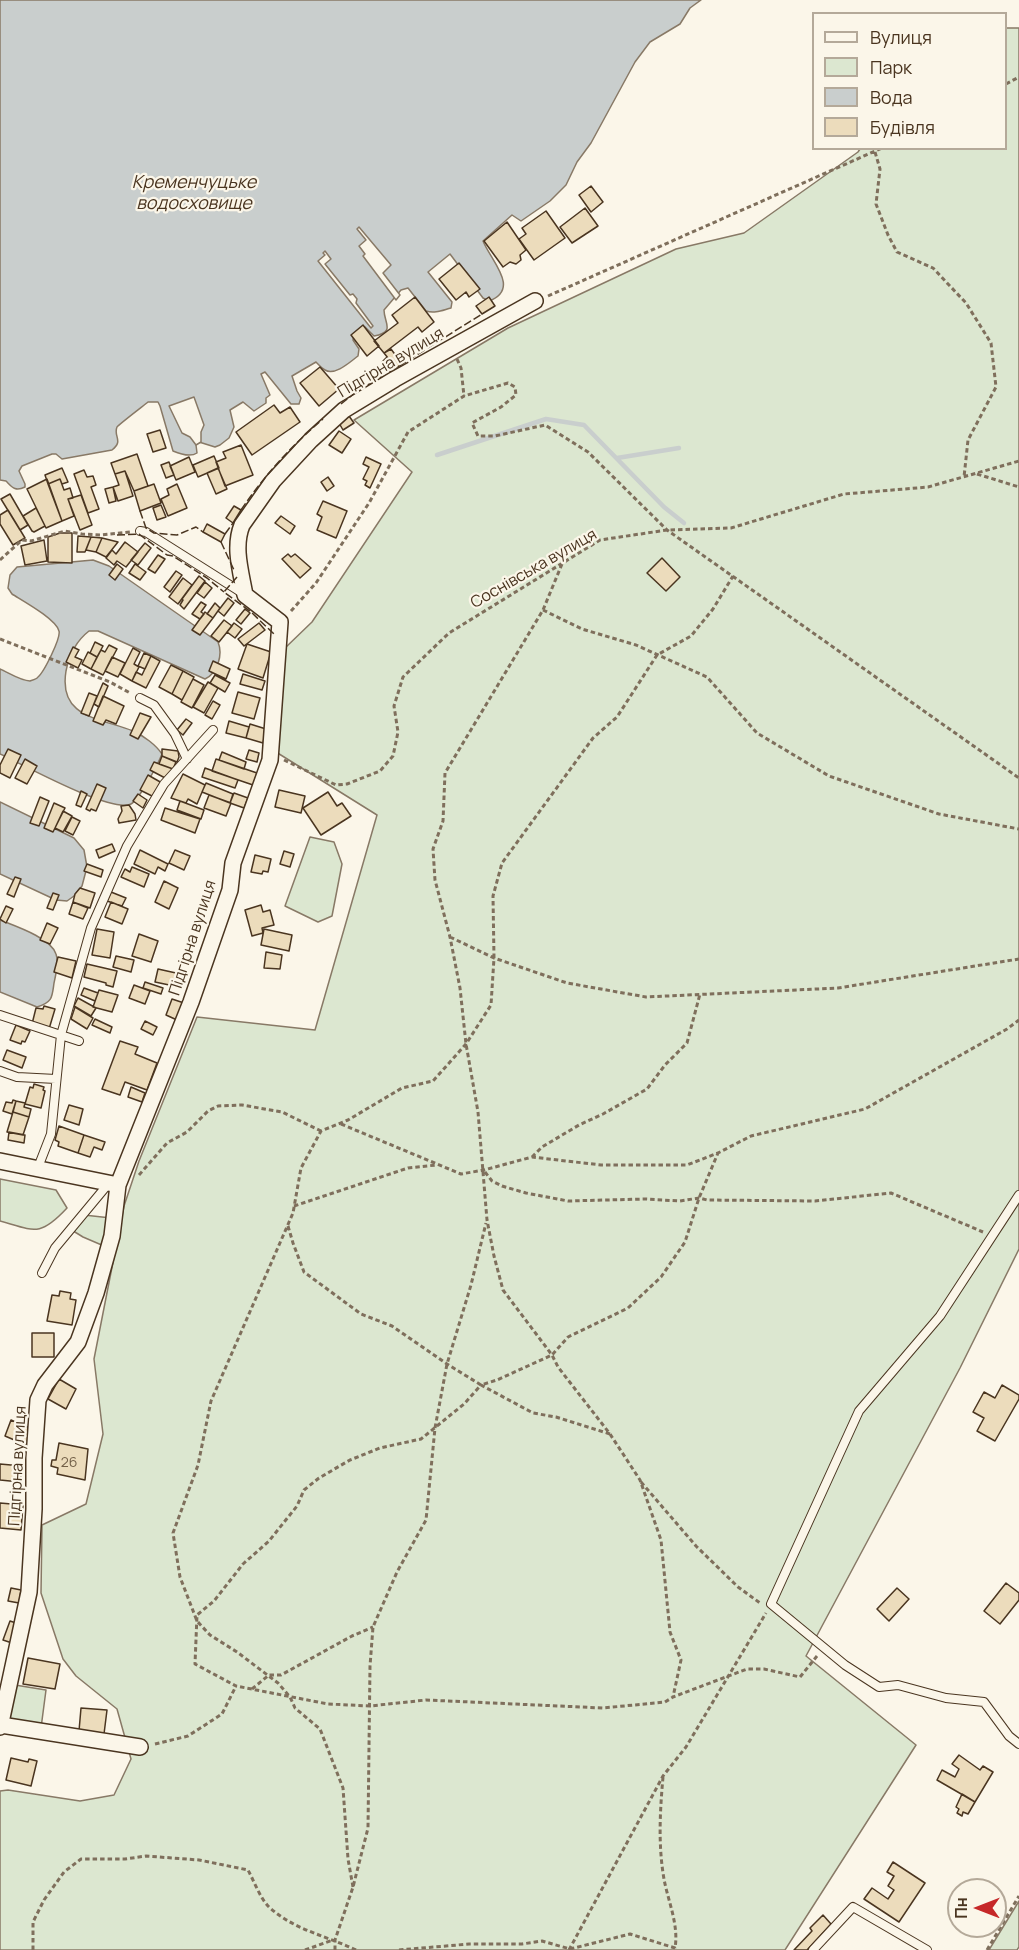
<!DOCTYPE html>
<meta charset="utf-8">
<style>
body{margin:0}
#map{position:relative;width:1019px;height:1950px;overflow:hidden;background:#fbf6e9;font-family:Manrope,sans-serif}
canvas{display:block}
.legend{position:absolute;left:812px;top:12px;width:195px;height:138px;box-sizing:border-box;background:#fbf6e9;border:2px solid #b4a999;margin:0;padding:8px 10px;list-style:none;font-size:18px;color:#4a3520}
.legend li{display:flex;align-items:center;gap:12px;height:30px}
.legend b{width:30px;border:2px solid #b4a999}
.north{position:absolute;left:947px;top:1878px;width:60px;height:60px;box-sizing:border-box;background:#fbf6e9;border:2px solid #b4a999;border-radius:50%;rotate:270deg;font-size:16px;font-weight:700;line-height:24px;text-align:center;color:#4a3520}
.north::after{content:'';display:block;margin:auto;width:21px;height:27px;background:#c62828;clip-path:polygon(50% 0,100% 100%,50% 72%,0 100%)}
</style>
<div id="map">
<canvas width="1019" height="1950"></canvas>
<ul class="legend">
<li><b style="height:8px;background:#fbf6e9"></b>Вулиця</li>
<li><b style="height:16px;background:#dce7d0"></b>Парк</li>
<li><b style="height:16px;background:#c9cecd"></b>Вода</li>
<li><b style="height:16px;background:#ecdcbc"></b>Будівля</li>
</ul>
<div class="north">Пн</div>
</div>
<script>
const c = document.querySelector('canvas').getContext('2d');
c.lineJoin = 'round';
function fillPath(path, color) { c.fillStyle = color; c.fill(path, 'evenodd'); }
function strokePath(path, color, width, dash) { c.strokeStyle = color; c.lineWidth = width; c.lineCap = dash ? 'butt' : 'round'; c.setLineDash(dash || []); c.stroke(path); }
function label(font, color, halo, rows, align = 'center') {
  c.font = font + ' Manrope,sans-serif'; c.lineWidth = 4.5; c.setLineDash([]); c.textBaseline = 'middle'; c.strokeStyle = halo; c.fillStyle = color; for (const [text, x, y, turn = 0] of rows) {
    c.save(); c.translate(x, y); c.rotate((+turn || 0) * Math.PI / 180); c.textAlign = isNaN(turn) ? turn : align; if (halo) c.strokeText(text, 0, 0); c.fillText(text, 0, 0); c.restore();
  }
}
const green = new Path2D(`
 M1006 28H1019V1249L960 1368 806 1656 916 1745 785 1950H0V1791L8 1790 80 1801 114 1795 131 1759 117 1709 76 1676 63 1659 41 1593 42 1525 86 1504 103 1434 94 1359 124 1206 139 1161 197 1017 315 1030 377 815 276 752 285 648 312 622 412 472 354 420 508 328 676 249 744 233 858 152 860 149 1006 148Z
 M310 837 334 842 342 864 332 916 318 922 285 906Z
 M0 1179 56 1190 67 1208C40 1237 35 1231 0 1221Z
 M84 1215 120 1219 111 1249 83 1237 70 1229Z
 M15 1685 46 1690 41 1728 9 1721Z
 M1019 1901V1947L1017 1950H989Z`);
fillPath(green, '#dce7d0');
strokePath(green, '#887966', 1.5);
const water = new Path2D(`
 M0 0H701L690 8 680 24 650 42 635 62 591 143 577 162 566 185 550 201 521 221 512 215 483 241C491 261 521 289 489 301L483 298 450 254 428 272 452 302 451 308C443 310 435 314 426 311L408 288 401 290 384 310C384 323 396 332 374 336L365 327 354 335 353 340 359 349 358 356C350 362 335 376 325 370 321 368 319 365 316 362L292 376 297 391 301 398 299 404H291L265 372 261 374 270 395 266 398V403L254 411 243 402 230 410 234 427 229 438 220 445 215 447 199 442 196 445 197 453C191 457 180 454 173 451L160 406 158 402H148C143 406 118 425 117 427 113 436 124 441 112 450L62 459 56 454H52L22 466 19 471 25 484V487C15 492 12 487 6 481L0 480Z
 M93 560 109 566 218 642C223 654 218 673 205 679L98 631H89C76 641 69 656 66 671 58 719 102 718 133 731 144 736 156 745 162 754 158 764 139 800 131 804 112 814 22 764 0 754V669C9 673 21 681 30 681 33 680 37 679 38 677 44 672 61 638 59 631 56 619 23 601 12 594L8 588 10 575 17 567Z
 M0 802 74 838 84 850 87 867 82 886 74 896 67 901 56 900 0 874Z
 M0 920C15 926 51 938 56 954 59 962 56 974 54 983 52 997 53 1002 37 1007L0 992Z`);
fillPath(water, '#c9cecd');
strokePath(water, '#887966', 1.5);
const pier = new Path2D(`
 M359 227 391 265 383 273 400 295 396 300 363 256 365 254 359 246 366 240 357 229Z
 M325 251 331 259 325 264 350 295 353 294 357 299 356 303 373 326 371 328 318 261 325 255 323 253Z
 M194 397 204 425 201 432V442L196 445 190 437 182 433 169 406Z`);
fillPath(pier, '#fbf6e9');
strokePath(pier, '#887966', 1.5);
strokePath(new Path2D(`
 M437 455 546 419 584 425 664 507 684 523
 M617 458 679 448`), '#c9cecd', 4.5);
const building = new Path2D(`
 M591 186 603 202 591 212 579 195Z
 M585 208 598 226 572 243 560 227Z
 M546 211 565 238 534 260 519 239 526 234 522 228Z
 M507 222 526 250 520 255 521 260 516 264 510 262 503 267 484 241Z
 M459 263 480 289 469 297 466 292 456 300 439 279Z
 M415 297 434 322 422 332 418 327 384 353 374 341 398 323 392 315Z
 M489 297 495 306 482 314 476 306Z
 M363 325 379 346 367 356 351 335Z
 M391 349 402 364 396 368 384 353Z
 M387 357 396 368 390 372 382 362Z
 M320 367 339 389 319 406 300 383Z
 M274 405 280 413 290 407 300 422 252 455 236 432Z
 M349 416 354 423 343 430 339 423Z
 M160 430 166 448 153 452 147 434Z
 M339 431 351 439 342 453 329 445Z
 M241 445 253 475 225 486 216 462 226 458 223 452Z
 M137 454 148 486 134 491 125 471 115 474 111 463Z
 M214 456 219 468 198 477 193 465Z
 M189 457 195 472 176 480 170 466Z
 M366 457 381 464 370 488 365 485 367 481 363 479 369 467 363 464Z
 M169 462 174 475 166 478 161 465Z
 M62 468 68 482 62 484 60 479 48 484 45 475Z
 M218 468 227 489 216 494 207 473Z
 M84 470 87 477 93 476 96 485 91 487 99 509 88 513 74 474Z
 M125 471 133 496 118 501 113 487 119 485 115 474Z
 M328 477 334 486 327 491 321 482Z
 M47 479 62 521 46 528 27 489Z
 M60 479 64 490 70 488 73 498 68 499 74 516 62 521 48 484Z
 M154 484 161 503 140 511 134 491Z
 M177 484 187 508 168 516 161 499 169 495 167 489Z
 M113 487 116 501 109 503 105 489Z
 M10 494 28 525 20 530 1 499Z
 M81 495 92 525 80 530 68 499Z
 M323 501 347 511 336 538 317 530 322 517 317 514Z
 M161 505 166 517 157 520 153 508Z
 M234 506 241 510 233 523 226 518Z
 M36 508 45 526 34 532 32 531 23 516Z
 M8 510 25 538 13 545 0 524V515Z
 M281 516 295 526 290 534 275 523Z
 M207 524 225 534 221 542 203 532Z
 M60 533H72V563L48 562V537Z
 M78 536 91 537 85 552H77Z
 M91 537 102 538 96 552 86 550Z
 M102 538 118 542 106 557 96 552Z
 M44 540 47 561 25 565 21 546Z
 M125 542 138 552 126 567 117 561 114 565 106 558 112 550 116 554Z
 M145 543 151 548 138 565 131 560Z
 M288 554 291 557 295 554 311 568 300 578 282 559Z
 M158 555 165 559 155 573 148 569Z
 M662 558 680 577 666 591 647 573Z
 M117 564 123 569 115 580 109 575Z
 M135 564 146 572 140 580 129 573Z
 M176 571 182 575 170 592 164 587Z
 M199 576 205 581 184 609 180 605 183 600 182 599Z
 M183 578 192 585 178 604 169 597Z
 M205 582 212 588 204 598 197 593Z
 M228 598 234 603 224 616 218 611Z
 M201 602 206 605 201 612 204 614 200 619 192 614Z
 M215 603 220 608 213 618 207 614Z
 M245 609 250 613 241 624 236 620Z
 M205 612 213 618 200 635 192 630Z
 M224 620 232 626 219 642 211 636Z
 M234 623 242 629 235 638 227 632Z
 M259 623 265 630 244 646 238 639Z
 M95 642 103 646 97 657 90 653Z
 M247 644 271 652 263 678 238 669Z
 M109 645 117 649 103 675 91 669 101 650 105 652Z
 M73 647 79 650 75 657 82 660 78 668 66 662Z
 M133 648 140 652 134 664 139 667 132 681 120 674Z
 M88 652 97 657 91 669 82 664Z
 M144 653 151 656 145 669 138 666Z
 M151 656 160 661 146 688 132 681 136 672 142 675Z
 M112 657 125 663 118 677 105 671Z
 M213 661 230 669 226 679 209 671Z
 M171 665 183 671 172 694 159 687Z
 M183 671 194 677 182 700 172 694Z
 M243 674 265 681 262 690 240 684Z
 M215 675 230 683 225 692 210 683Z
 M193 679 204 685 192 708 181 702Z
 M208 682 218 688 204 713 193 707Z
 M103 683 108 686 99 707 94 704Z
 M238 692 260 698 254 719 232 713Z
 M89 693 97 696 89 716 81 713Z
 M103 696 124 706 116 724 106 720 103 725 93 721Z
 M213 701 220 705 212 719 205 715Z
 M140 713 151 717 138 739 130 735Z
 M186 719 192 723 183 735 177 730Z
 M229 721 249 727 246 738 226 733Z
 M250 724 266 729 263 743 246 738Z
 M8 749 21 755 10 778 0 773V765Z
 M162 749 178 751 179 757 177 762 162 756Z
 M249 750 259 753 257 762 246 759Z
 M222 752 246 762 244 769 219 760Z
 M162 756 176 762 173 769 159 764Z
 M25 759 37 766 27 784 15 778Z
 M216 759 257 773 253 785 212 771Z
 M154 762 173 769 167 779 150 770Z
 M205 768 238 780 235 788 202 777Z
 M183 774 205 785 197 804 188 799 186 803 171 798Z
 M148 775 162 783 154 797 140 790Z
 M206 783 233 794 230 803 202 792Z
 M97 784 106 788 96 811 91 809 90 811 86 809Z
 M279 790 305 796 301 813 275 807Z
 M81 791 87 794 81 807 76 805Z
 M328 792 337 806 342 803 351 816 321 835 303 808Z
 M234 793 248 798 244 808 230 803Z
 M138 794 147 800 143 808 133 801Z
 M209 795 231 803 226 816 204 808Z
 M40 797 49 801 39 826 30 823Z
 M180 801 204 810 201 819 177 810Z
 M54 803 65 808 53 832 44 828Z
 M129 805 135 814 136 820 119 823 118 819 122 811 121 806Z
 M165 808 200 819 195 833 161 820Z
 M63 811 72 816 63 832 55 828Z
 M72 817 80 821 73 835 65 831Z
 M112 844 115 851 99 858 96 850Z
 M140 850 168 864 165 871 158 867 155 874 134 864Z
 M175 850 190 856 184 870 169 863Z
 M284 851 294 854 290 867 280 864Z
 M255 855 271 859 268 872 263 871 262 874 251 872Z
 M87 864 103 870 101 877 84 871Z
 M132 867 149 874 144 887 121 877 125 869 130 872Z
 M15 877 21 879 14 897 7 894Z
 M164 881 178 888 169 909 155 902Z
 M80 888 95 893 90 908 73 902 75 894Z
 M111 892 126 898 122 906 107 901Z
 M53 893 59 895 53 910 47 908Z
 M73 902 88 908 83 919 69 914Z
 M111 902 128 909 122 924 105 917Z
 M261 905 263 912 270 910 274 925 262 928 263 933 252 936 245 910Z
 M6 906 13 909 6 923 0 919Z
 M47 923 58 928 50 944 40 940Z
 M97 929 114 932 110 958 92 955Z
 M264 929 292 935 289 951 261 945Z
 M139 934 158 941 151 962 132 956Z
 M266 952 282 955 280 969 264 968Z
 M116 956 134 960 131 972 113 967Z
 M58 957 76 961 72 978 54 972Z
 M87 964 117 971 113 987 106 985V983L84 977Z
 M158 969 176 973 174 986 155 982Z
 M145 982 163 988 161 994 143 988Z
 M134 985 150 991 145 1004 129 998Z
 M84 988 98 993 95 1001 81 995Z
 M99 990 118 995 112 1012 93 1007Z
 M78 998 96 1008 91 1016 74 1006Z
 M172 999 184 1003 177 1020 166 1015Z
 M44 1006 55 1009 49 1029 32 1024 36 1008 43 1009Z
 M75 1007 93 1018 87 1029 71 1019Z
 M95 1019 112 1027 110 1033 92 1025Z
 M145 1021 157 1027 153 1035 141 1029Z
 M16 1025 30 1031 25 1042 22 1041 21 1044 10 1040Z
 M120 1041 138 1047 135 1054 157 1063 147 1090 125 1082 120 1095 102 1089Z
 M7 1050 26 1057 22 1068 3 1060Z
 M34 1084 44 1087 43 1090 45 1091 41 1108 25 1104 30 1087 33 1088Z
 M131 1087 145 1093 142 1102 128 1097Z
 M13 1100 16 1101 12 1114 3 1111 6 1102 12 1103Z
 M16 1101 25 1103 24 1107 31 1109 29 1117 13 1112Z
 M69 1105 83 1109 79 1125 64 1120Z
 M13 1112 29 1117 23 1135 7 1132Z
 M59 1126 84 1135 78 1153 58 1146 59 1142 55 1140Z
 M9 1132 25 1135 24 1143 8 1140Z
 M84 1135 105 1142 102 1150 94 1147 90 1157 78 1153Z
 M60 1291 71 1293 70 1299 76 1300 72 1325 47 1321 52 1295 59 1296Z
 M32 1333H54V1357H32Z
 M59 1379 76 1389 66 1409 48 1399Z
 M1002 1385 1019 1395V1399L995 1441 977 1431 984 1418 973 1412 984 1392 995 1398Z
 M11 1420 32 1429 26 1445 5 1436Z
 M59 1443 88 1449 85 1480 57 1474 58 1468 51 1466 52 1460H56Z
 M0 1464 22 1466 20 1482 0 1480Z
 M0 1503 23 1505 21 1530 0 1528Z
 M1006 1583 1019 1593V1600L1000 1624 984 1611Z
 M11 1588 21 1590 19 1603 8 1601Z
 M897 1588 909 1599 889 1621 877 1609Z
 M10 1621 19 1624 12 1643 3 1640Z
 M28 1658 60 1664 55 1689 23 1684Z
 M81 1708 107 1710 104 1734 79 1731Z
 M959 1755 980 1770 983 1766 993 1772 975 1802 937 1780 942 1770 955 1777 959 1769 952 1764Z
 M11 1758 28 1762 29 1759 37 1761 31 1786 6 1780Z
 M962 1794 975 1802 968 1814 963 1812 962 1816 957 1813 959 1809 956 1807Z
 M893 1862 925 1883 899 1922 864 1899 872 1888 888 1899 894 1890 888 1886 894 1876 887 1872Z
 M823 1915 831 1924 807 1950H794L812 1931 810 1928Z`);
fillPath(building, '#ecdcbc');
strokePath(building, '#4a3520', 1.5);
const lane = new Path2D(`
 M140 531 146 532 244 594
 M140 698 154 705 175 734 187 759
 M0 1015 79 1041
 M0 1071 17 1077 56 1079
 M37 1170 51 1134 61 1035 91 928 127 846 164 784 213 730
 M1019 1195 940 1316 859 1411 771 1604 845 1665 879 1687 898 1685 946 1698 984 1702 1009 1736 1019 1744
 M42 1273 55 1248 109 1183
 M813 1950 853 1907 927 1950`);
const street = new Path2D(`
 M0 1161 118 1185
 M1 1725 140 1747
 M0 1727 29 1592 34 1509V1458L38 1400 45 1385 78 1342 96 1293 112 1236 118 1185 191 1002 230 890 233 863 270 760 280 622 245 595C241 572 233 547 242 525L273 481 311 440 344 410 395 379 535 301`);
strokePath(lane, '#4a3520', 10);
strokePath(street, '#4a3520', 18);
strokePath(new Path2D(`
 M1006 84 1019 77
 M875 152 880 169 876 204 888 235 897 252 933 268 966 303 991 343 996 387 968 440 964 477
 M548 296 882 148
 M457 359 461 368 464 396
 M977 474 1019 487
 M0 560 22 540 31 541 65 531 82 534 101 535 130 532
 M562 564 543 610 445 773 443 821 433 849 435 880 450 937 460 988 466 1044 478 1112 487 1220 494 1256 503 1290 552 1355 558 1367 610 1434 640 1480 661 1540 670 1632 681 1660 673 1697
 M543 610 582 629 636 645 707 677 757 733 829 776 939 814 1019 829
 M291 611 316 583 369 503 408 432 464 396 508 383 515 387 516 395 501 407 472 423 478 436H495L545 425 588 452 667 530 1019 778
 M0 639 110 682 130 693
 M284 760 336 785 347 784 380 771 393 756 398 732 394 706 403 677 449 633 600 540 667 530 731 528 844 494 928 487 1019 461
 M450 937 494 958 567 983 646 997 838 988 1019 959
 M341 1124 461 1174 484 1170 532 1157 601 1165H687L718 1153 751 1136 865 1109 1007 1029 1019 1020
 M532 1157 542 1147 579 1125 603 1114 647 1089 665 1065 687 1043 700 994
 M485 1172 492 1181 502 1186 526 1193 568 1201 645 1199 680 1201 699 1198 707 1200 815 1201 891 1193 983 1232
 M139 1175 167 1143 187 1132 208 1111 218 1106 242 1105 282 1112 321 1131
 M294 1206 408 1168 436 1165
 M288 1226 293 1243 304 1272 361 1314 392 1326 447 1364 481 1385 497 1380 552 1355 568 1337 628 1308 661 1277 685 1242 699 1198 718 1153
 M610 1434 556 1417 533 1413 481 1385 464 1404 421 1439 380 1448 350 1460 319 1478 304 1490 297 1506 269 1541 243 1564 214 1601 197 1615 195 1664 236 1686 328 1704 370 1706 426 1700 603 1708 665 1702 673 1697 747 1669H764L800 1677 817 1656
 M641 1482 696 1546 738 1587 760 1603
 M252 1689 269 1675H281L352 1636 373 1627
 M155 1744 188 1736 222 1714 236 1686
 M663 1777C660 1811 658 1845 664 1879 668 1901 679 1925 675 1948
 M353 1887 348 1859 343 1788 320 1729 295 1708 290 1697 278 1683 237 1652 210 1635 197 1621 180 1577 173 1533 198 1465 211 1401 293 1213 301 1168 321 1131 348 1120 402 1088 433 1081 466 1044 491 1005 494 958 493 896 502 863 593 738 617 717 657 655 691 636 713 609 733 576
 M33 1950V1922L44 1900 64 1872 81 1859H125L146 1856 199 1860 248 1870C254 1881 260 1898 269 1907 294 1930 327 1936 356 1950
 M305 1950 333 1940
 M335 1950V1940L353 1887 368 1828 370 1666 373 1627 397 1572 426 1520 435 1428 447 1364 471 1285 486 1223
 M399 1950 469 1944H522L542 1941 570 1949 630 1934 675 1948 677 1950
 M569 1950 663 1776 686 1747 766 1613
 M987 1950 1019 1896`), '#7f6f5c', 3, [4.5, 3]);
strokePath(lane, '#fbf6e9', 8);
strokePath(street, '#fbf6e9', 15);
strokePath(new Path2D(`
 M399 366 482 314
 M341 404 356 392 391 371
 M241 510C264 476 291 446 323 419
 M140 511 146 528 154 533 177 535 196 527 203 532
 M225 534 233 523
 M117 535 139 534 167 555 173 556 207 578 224 592
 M221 542 234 570
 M237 577 224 592 251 612 275 635`), '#4a3520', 1.5, [8, 3]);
label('14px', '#725f47', null, [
 ["26",69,1463]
]);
label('16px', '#4a3520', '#fbf6e9', [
 ["Підгірна вулиця",391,363,-31],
 ["Соснівська вулиця",534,569,-30],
 ["Підгірна вулиця",193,938,-72],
 ["Підгірна вулиця",18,1466,-87]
]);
label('italic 18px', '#4a3520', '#fbf6e9', [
 ["Кременчуцьке",194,183],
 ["водосховище",194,204]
]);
</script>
